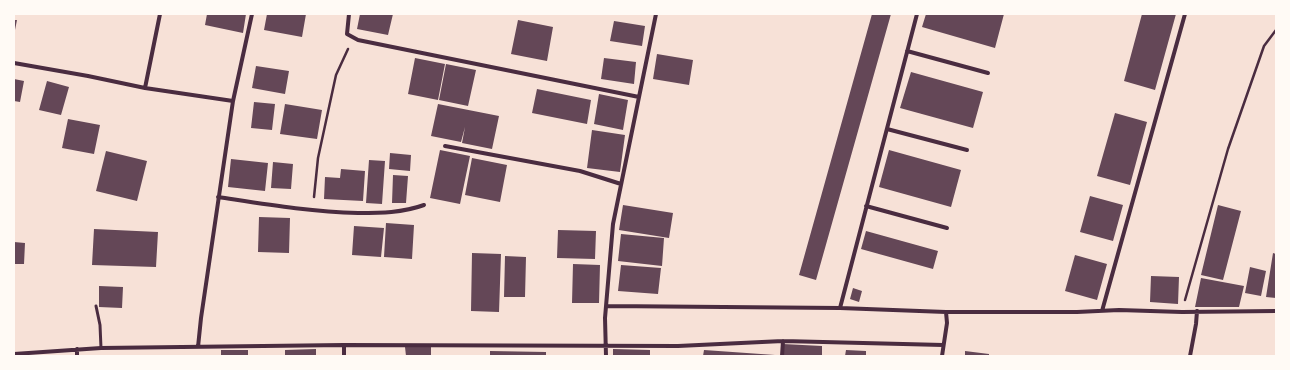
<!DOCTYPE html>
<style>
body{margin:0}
#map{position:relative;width:1290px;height:370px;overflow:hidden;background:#f7e1d7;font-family:Rubik,sans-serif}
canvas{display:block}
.frame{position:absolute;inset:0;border:15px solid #fffaf5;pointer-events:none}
</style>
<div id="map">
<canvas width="1290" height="370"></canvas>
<div class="frame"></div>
</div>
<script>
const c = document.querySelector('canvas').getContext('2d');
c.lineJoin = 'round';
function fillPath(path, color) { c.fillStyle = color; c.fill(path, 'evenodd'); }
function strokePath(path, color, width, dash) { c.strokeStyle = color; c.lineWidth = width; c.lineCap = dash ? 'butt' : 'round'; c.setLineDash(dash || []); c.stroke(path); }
fillPath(new Path2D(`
 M207 14H246L243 33 205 25Z
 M267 14H306L302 37 264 30Z
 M360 14H393L388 35 357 29Z
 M872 14H891L816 280 799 275Z
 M926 14H1004L995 48 922 27Z
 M1142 14H1176L1155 90 1124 81Z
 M14 20H17L15 30H14Z
 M518 20 553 27 547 61 511 54Z
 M614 21 645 26 642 46 610 41Z
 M657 54 693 60 689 85 653 79Z
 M415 58 445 64 438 100 408 94Z
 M604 58 636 62 634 84 601 79Z
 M446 64 476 70 468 106 439 100Z
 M256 66 289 71 285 94 252 88Z
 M911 72 983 92 973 128 900 108Z
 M14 79 24 81 20 102 14 101Z
 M47 81 69 87 61 115 39 110Z
 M537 89 591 100 587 124 532 113Z
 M599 94 628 100 623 130 594 124Z
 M254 102 275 104 272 130 251 128Z
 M285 104 322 110 317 139 280 134Z
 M438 104 499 116 492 149 462 143 465 127 461 142 431 136Z
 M1115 113 1147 122 1130 185 1097 176Z
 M68 119 100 125 94 154 62 148Z
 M592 130 625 135 620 172 587 168Z
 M440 150 470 156 460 204 430 198Z
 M889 150 961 170 951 207 879 187Z
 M106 151 147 161 137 201 96 191Z
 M390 153 411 155 410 171 389 169Z
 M472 158 507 165 500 202 465 195Z
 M231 159 268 163 265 191 228 187Z
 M369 160 385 161 382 204 366 203Z
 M273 162 293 164 291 189 271 188Z
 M341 169 365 171 363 201 324 199 325 177 340 178Z
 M393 175 408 176 406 203H392Z
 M1090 196 1123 205 1113 241 1080 232Z
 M623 205 673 213 669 238 619 230Z
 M1218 205 1241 211 1223 280 1201 275Z
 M259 217 290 218 289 253 258 252Z
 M386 223 414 225 412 259 384 257Z
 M354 226 384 228 381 257 352 255Z
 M94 229 158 232 156 267 92 265Z
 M558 230 596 231 595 259 557 258Z
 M866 231 938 251 933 269 861 249Z
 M621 234 664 238 662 266 618 261Z
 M14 242 25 243 24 264H14Z
 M472 253 501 254 499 312 471 311Z
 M1273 253 1276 254V298L1266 297Z
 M1075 255 1107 264 1097 300 1065 291Z
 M505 256 526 257 525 297H504Z
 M573 264 600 265 599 303H572Z
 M621 265 661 268 658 294 618 291Z
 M1250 267 1266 271 1261 296 1245 293Z
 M1151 276 1179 277 1178 304 1150 302Z
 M1201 278 1244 286 1239 307H1195Z
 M99 286 123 287 122 308 99 307Z
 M853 288 862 291 859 302 850 299Z
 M783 344 822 346V356H783Z
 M405 347H431V356H406Z
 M316 349V356H285V350Z
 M613 349 650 350V356H613Z
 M221 350H248V356H221Z
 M704 350 775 355V356H703Z
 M846 350 866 351V356H845Z
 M490 351 546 352V356H490Z
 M965 351 989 354V356H965Z`), '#644757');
strokePath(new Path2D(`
 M314 197 318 158 336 75 348 49
 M1185 300 1228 149 1264 46 1276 30`), '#4a2c40', 2.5);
strokePath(new Path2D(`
 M96 306 100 325 101 348`), '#4a2c40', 3);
strokePath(new Path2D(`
 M349 14 347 34 358 40 639 97
 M907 51 988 73
 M14 63 88 76 145 88 233 101
 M145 88 160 14
 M887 129 967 150
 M445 146 580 171 621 184
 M218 197C264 204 310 212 358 213 381 213 402 213 424 205
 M866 206 947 228
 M607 306 840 308 946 312H1077L1119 310 1182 312 1276 311
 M840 308 917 14
 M1102 311 1185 14
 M198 347 201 318 233 101 252 14
 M77 349V356
 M14 354 101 348 344 345 678 346 783 341 943 345
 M344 356V345
 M606 356 605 318 613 224 656 14
 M782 356 783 341
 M942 356 947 323 946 312
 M1190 356 1196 324 1197 311`), '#4a2c40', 4);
</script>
